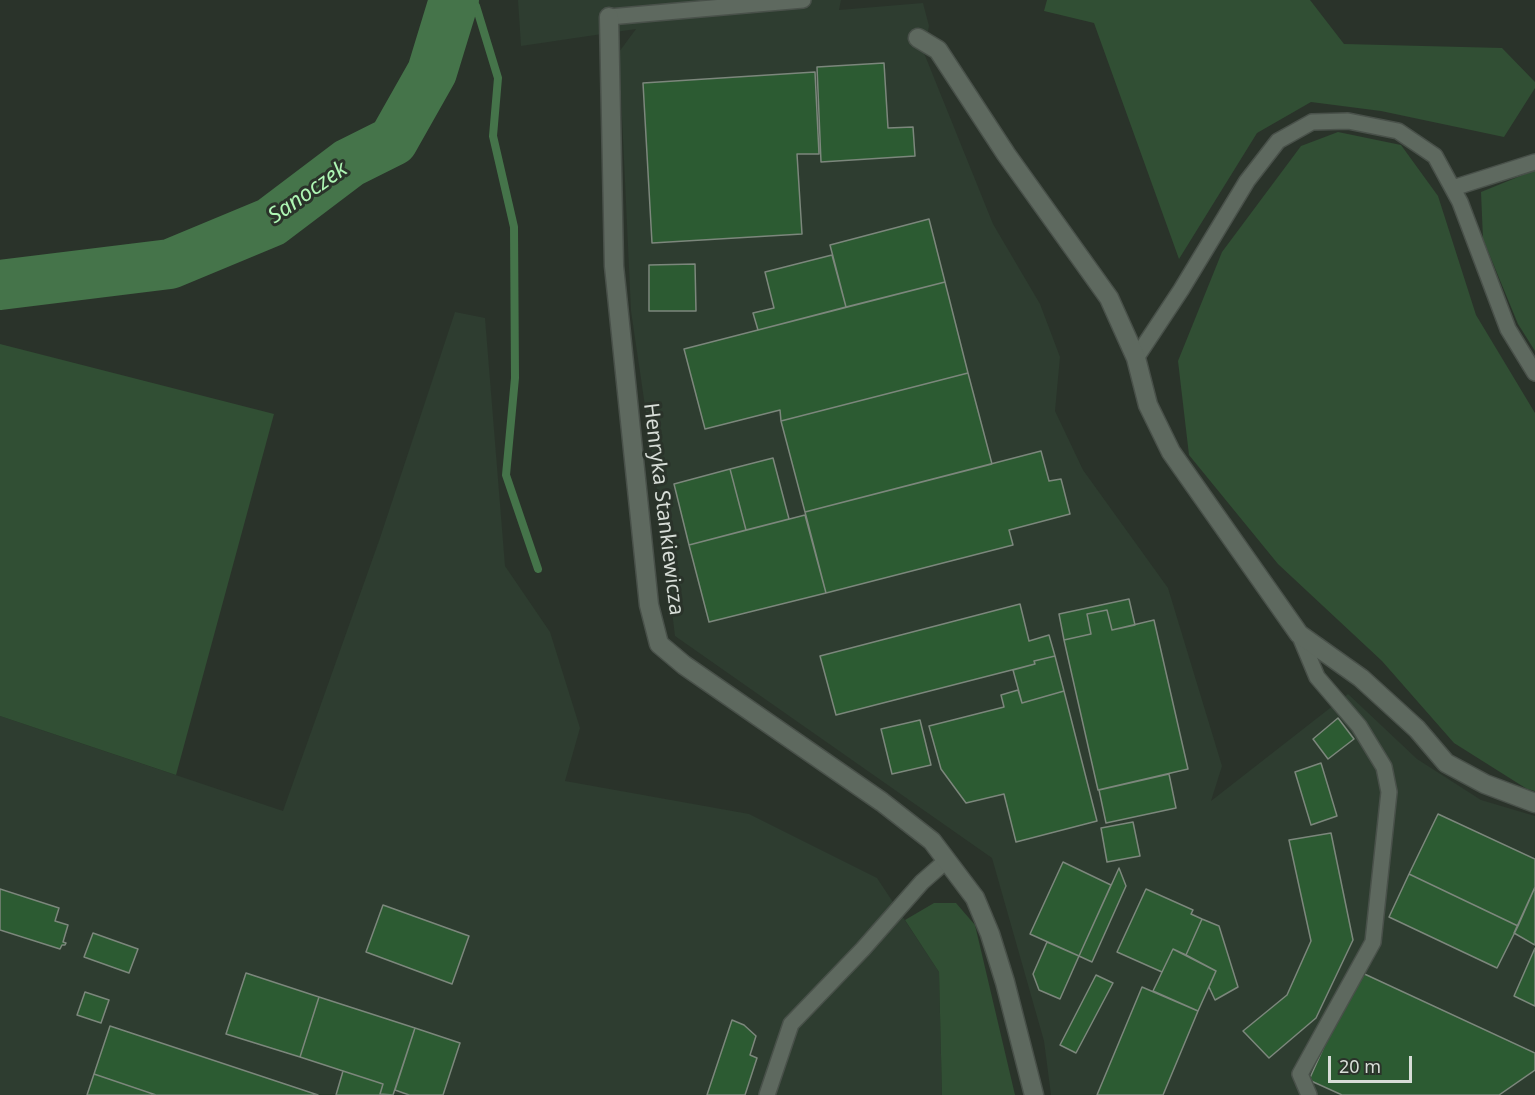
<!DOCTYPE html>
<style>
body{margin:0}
#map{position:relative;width:1535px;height:1095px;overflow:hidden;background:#2a332a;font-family:"Noto Sans",sans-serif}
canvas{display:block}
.scale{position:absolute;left:1328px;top:1056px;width:84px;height:27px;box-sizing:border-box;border:3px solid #d7ddd7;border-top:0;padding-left:8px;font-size:18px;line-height:21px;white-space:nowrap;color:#d7ddd7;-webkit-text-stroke:4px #2a332a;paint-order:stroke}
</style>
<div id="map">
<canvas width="1535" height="1095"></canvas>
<div class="scale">20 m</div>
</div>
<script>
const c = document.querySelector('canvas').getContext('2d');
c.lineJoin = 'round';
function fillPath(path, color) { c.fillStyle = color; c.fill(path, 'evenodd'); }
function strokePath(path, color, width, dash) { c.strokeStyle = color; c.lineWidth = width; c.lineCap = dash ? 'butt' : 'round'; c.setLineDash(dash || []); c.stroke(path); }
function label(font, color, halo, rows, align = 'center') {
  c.font = font + ' "Noto Sans",sans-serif'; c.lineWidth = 6; c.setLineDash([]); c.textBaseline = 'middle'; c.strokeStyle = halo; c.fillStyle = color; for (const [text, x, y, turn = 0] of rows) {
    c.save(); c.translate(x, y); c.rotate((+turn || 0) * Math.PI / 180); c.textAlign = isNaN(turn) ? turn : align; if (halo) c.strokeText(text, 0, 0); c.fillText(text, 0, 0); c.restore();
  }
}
fillPath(new Path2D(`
 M518 0H841L839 10 923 3 929 26 924 53 993 224 1040 304 1060 357 1055 411 1083 470 1168 588 1222 766 1211 801 1348 694 1417 759 1481 800 1535 816V1095H1051L1044 1041 992 858 675 636 655 474 631 311 619 52 636 29 521 46Z
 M455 312 485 318 505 566 550 632 580 728 565 781 749 814 877 878 939 972 942 1095H0V716L283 811 380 538Z`), '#2e3d30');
fillPath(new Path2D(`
 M1047 0H1310L1344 44 1502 48 1535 82V88L1504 137 1381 111 1311 102 1257 133 1179 259 1094 23 1044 11Z
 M1338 132 1401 145 1438 196 1476 315 1535 413V791L1527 789 1454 743 1382 661 1278 564 1189 455 1178 361 1222 252 1301 146Z
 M1535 170V351L1518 324 1483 239 1481 192Z
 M0 344 274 414 176 775 0 716Z
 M934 903H956L975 925 1015 1095H942L939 972 905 920Z`), '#314f34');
strokePath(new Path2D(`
 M470 0 476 6 498 78 493 136 514 227 515 378 506 475 538 569`), '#45744a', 8);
strokePath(new Path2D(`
 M0 285 170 264 271 222 349 163 393 141 432 72 454 0`), '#45744a', 50);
const building = new Path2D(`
 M884 63 888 128 913 127 915 156 821 162 817 67Z
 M815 72 819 154H797L802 234 652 243 643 83Z
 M929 219 945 282 846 307 830 245Z
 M832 255 846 307 758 330 753 313 774 308 765 272Z
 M695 264 696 311H649V265Z
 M945 282 968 373 781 421 780 410 705 429 684 349Z
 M968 373 992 464 805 512 781 421Z
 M1041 451 1049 481 1061 479 1070 514 1009 530 1013 545 826 593 805 512Z
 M773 458 789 519 746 530 730 469Z
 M730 469 746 530 689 545 674 484Z
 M805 515 826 593 709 622 689 545Z
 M1129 599 1135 625 1112 630 1107 610 1087 614 1091 634 1064 640 1059 614Z
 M1020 604 1029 641 1049 635 1055 656 1034 661 1035 664 836 715 820 656Z
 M1107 610 1112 630 1154 620 1188 769 1098 790 1064 640 1091 634 1087 614Z
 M1055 656 1064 691 1022 703 1013 670 1035 664 1034 661Z
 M1018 690 1022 703 1064 691 1097 821 1016 842 1004 794 966 803 941 769 929 726 1004 707 1001 695Z
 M1338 718 1354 739 1328 759 1313 739Z
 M920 720 931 765 892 774 881 729Z
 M1321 763 1337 816 1311 825 1295 772Z
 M1169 774 1176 808 1106 823 1099 790Z
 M1438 814 1535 859V887L1518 926 1409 874Z
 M1133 822 1140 856 1107 862 1101 828Z
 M1331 833 1353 940 1316 1018 1269 1058 1243 1031 1287 995 1311 941 1289 840Z
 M1063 862 1111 885 1079 956 1030 934Z
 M1119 868 1126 886 1092 962 1079 956Z
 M1409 874 1518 926 1497 968 1389 917Z
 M1535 887V945L1514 933Z
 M0 889 59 908 55 921 68 925 63 942 66 943 65 945H62L60 949 0 930Z
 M1146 889 1193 910 1191 914 1202 919 1186 955 1173 949 1162 972 1117 952Z
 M383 905 469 936 452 984 366 952Z
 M1202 919 1219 926 1238 987 1215 1000 1209 987 1216 971 1186 955Z
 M93 933 138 949 129 973 84 957Z
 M1047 942 1079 956 1060 999 1039 990 1033 974Z
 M1535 948V1006L1514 996Z
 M1173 949 1216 971 1198 1011 1153 991Z
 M1358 971 1535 1053V1070L1499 1095H1342L1309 1080Z
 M246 973 319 997 300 1057 226 1034Z
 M1096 975 1113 983 1076 1053 1060 1045Z
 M1142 987 1198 1011 1163 1095H1097Z
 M85 992 109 1000 101 1023 77 1015Z
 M319 997 415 1028 393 1095 380 1094 383 1084 300 1057Z
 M732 1020 744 1025 756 1036 750 1055 757 1058 745 1095H707Z
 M110 1026 318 1095H156L94 1074Z
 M415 1028 460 1043 443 1095H409L395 1090Z
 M343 1071 383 1084 380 1094 383 1095H336Z
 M94 1074 156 1095H87Z`);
fillPath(building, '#2c5b32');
strokePath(building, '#7c877c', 1.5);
const lane = new Path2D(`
 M609 17 803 0
 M1453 188 1535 162
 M1136 358 1181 290 1247 181 1278 141 1312 122 1348 121 1398 131 1435 156 1460 202 1508 329 1535 373
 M1299 634 1317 677 1359 726 1384 767 1389 792 1373 942 1300 1074 1309 1095
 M767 1095 791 1024 863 949 922 882 947 860`);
const street = new Path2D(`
 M609 17 614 266 649 605 659 644 684 665 882 802 932 841 975 898 990 934 1005 982 1034 1095
 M918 38 938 50 1006 154 1109 298 1136 358 1148 405 1171 452 1299 634 1361 678 1417 729 1446 763 1485 784 1535 803`);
strokePath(lane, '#49514a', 18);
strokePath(street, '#49514a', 21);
strokePath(lane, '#5e695f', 15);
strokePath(street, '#5e695f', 18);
label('21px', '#d7ddd7', '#2a332a', [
 ["Henryka Stankiewicza",663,509,83]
]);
label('italic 22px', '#aef6b4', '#2a332a', [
 ["Sanoczek",308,193,-35]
]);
</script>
